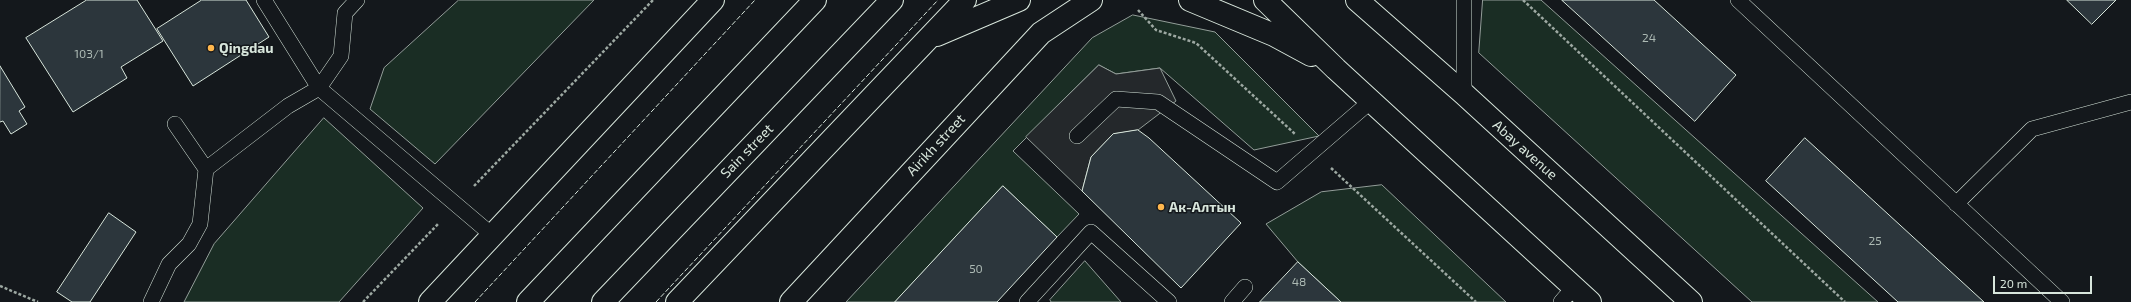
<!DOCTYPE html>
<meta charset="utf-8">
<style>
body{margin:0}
#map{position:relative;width:2131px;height:302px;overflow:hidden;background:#14181c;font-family:"Exo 2",sans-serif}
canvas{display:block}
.scale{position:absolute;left:1993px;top:276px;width:99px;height:18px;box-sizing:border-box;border:2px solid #d8e6dc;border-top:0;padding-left:5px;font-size:12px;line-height:14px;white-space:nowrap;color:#d8e6dc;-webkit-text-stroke:3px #14181c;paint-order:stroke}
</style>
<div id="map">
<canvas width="2131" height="302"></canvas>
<div class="scale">20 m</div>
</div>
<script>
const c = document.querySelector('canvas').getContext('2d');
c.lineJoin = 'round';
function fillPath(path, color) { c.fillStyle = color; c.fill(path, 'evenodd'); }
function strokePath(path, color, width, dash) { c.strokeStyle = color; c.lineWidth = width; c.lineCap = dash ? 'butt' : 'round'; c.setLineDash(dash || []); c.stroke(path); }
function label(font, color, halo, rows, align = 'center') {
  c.font = font + ' "Exo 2",sans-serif'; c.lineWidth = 3; c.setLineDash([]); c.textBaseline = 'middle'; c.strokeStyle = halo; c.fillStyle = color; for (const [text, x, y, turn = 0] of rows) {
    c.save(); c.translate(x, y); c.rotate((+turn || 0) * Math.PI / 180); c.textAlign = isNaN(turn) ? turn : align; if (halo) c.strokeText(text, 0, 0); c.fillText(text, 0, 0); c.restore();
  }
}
const green = new Path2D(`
 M459 0H594L435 164 370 109 384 68Z
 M1483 0H1541L1878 302H1752L1479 53Z
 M1133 15 1215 32 1319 136 1254 150 1160 68 1116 74 1099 65 1013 151 1079 214 1057 237 1003 186 895 302H846L1092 38Z
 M324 118 423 208 339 302H184L214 244Z
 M1382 185 1506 302H1341L1298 262 1266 224 1321 192Z
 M1085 261 1121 302H1051L1050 300Z`);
fillPath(green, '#1a2d24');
strokePath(green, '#939e99', 1);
const parking = new Path2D(`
 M1099 65 1116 74 1160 68 1176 101 1138 130 1113 134 1091 157 1082 191 1026 137Z`);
fillPath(parking, '#24282b');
strokePath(parking, '#939e99', 1);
const building = new Path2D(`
 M87 0H137L163 41 121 67 127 78 73 112 26 38Z
 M202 0H246L269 37 193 86 157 29Z
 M1562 0H1654L1736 75 1695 121Z
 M2067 0H2116L2092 24Z
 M0 66 25 107 19 111 27 124 11 134 3 121 0 122Z
 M1138 130 1149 138 1241 223 1181 288 1082 191 1091 157 1113 134Z
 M1805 138 1984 302H1898L1766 181Z
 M1003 186 1057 237 997 302H895Z
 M109 213 136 232 90 302H72L57 292Z
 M1298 262 1341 302H1260Z`);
fillPath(building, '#2c363c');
strokePath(building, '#d8e6dc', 1);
const service = new Path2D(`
 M264 0 319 88 341 56 345 13 357 0
 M1464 0V94
 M1738 0 2062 302
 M175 124 206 169
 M1077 136 1116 99 1158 102 1277 182 1371 101
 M1956 204 2032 129 2131 102
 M151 302 169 264 189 244 200 224 206 169 288 106 319 88 492 235
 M1027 302 1091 232 1169 302
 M1232 302 1245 287
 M1561 302 1574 287`);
const minor = new Path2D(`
 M791 302 1041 33 1091 0`);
const secondary = new Path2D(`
 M1190 0 1274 35 1311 55
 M1265 0 1336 69 1590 302
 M1357 0 1464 94 1691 302
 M937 35 1019 0
 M430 302 713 0
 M677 302 965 0`);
const primary = new Path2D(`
 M528 302 815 0
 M603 302 892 0`);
strokePath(service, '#d8e6dc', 16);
strokePath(minor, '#d8e6dc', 24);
strokePath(secondary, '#d8e6dc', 24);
strokePath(primary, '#d8e6dc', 24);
strokePath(new Path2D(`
 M1523 0 1845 302
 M1138 10 1156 30 1196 43 1295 134
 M1331 168 1476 302
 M474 186 653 0
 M0 286 38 302
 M363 302 439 223`), '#9da8a2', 2.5, [3, 2]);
strokePath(service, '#14181c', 15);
strokePath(minor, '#14181c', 22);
strokePath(secondary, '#14181c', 22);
strokePath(primary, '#14181c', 22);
strokePath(new Path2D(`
 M475 302 755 0
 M656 302 938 0`), '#d8e6dc', 1, [5, 2]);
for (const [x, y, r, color] of [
 [211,48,4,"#ffb74d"],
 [1161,207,4,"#ffb74d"]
]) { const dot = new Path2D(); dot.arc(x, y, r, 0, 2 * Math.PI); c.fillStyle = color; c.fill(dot); strokePath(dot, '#14181c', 1.5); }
label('12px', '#adbab4', null, [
 ["24",1649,38],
 ["103/1",89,54],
 ["25",1875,241],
 ["50",976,269],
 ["48",1299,282]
]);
label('bold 14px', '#d8e6dc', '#14181c', [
 ["Qingdau",219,48],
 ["Ак-Алтын",1169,207]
], 'left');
label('14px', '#d8e6dc', '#14181c', [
 ["Airikh street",936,145,-47],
 ["Abay avenue",1525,150,42],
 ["Sain street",747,151,-46]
]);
</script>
